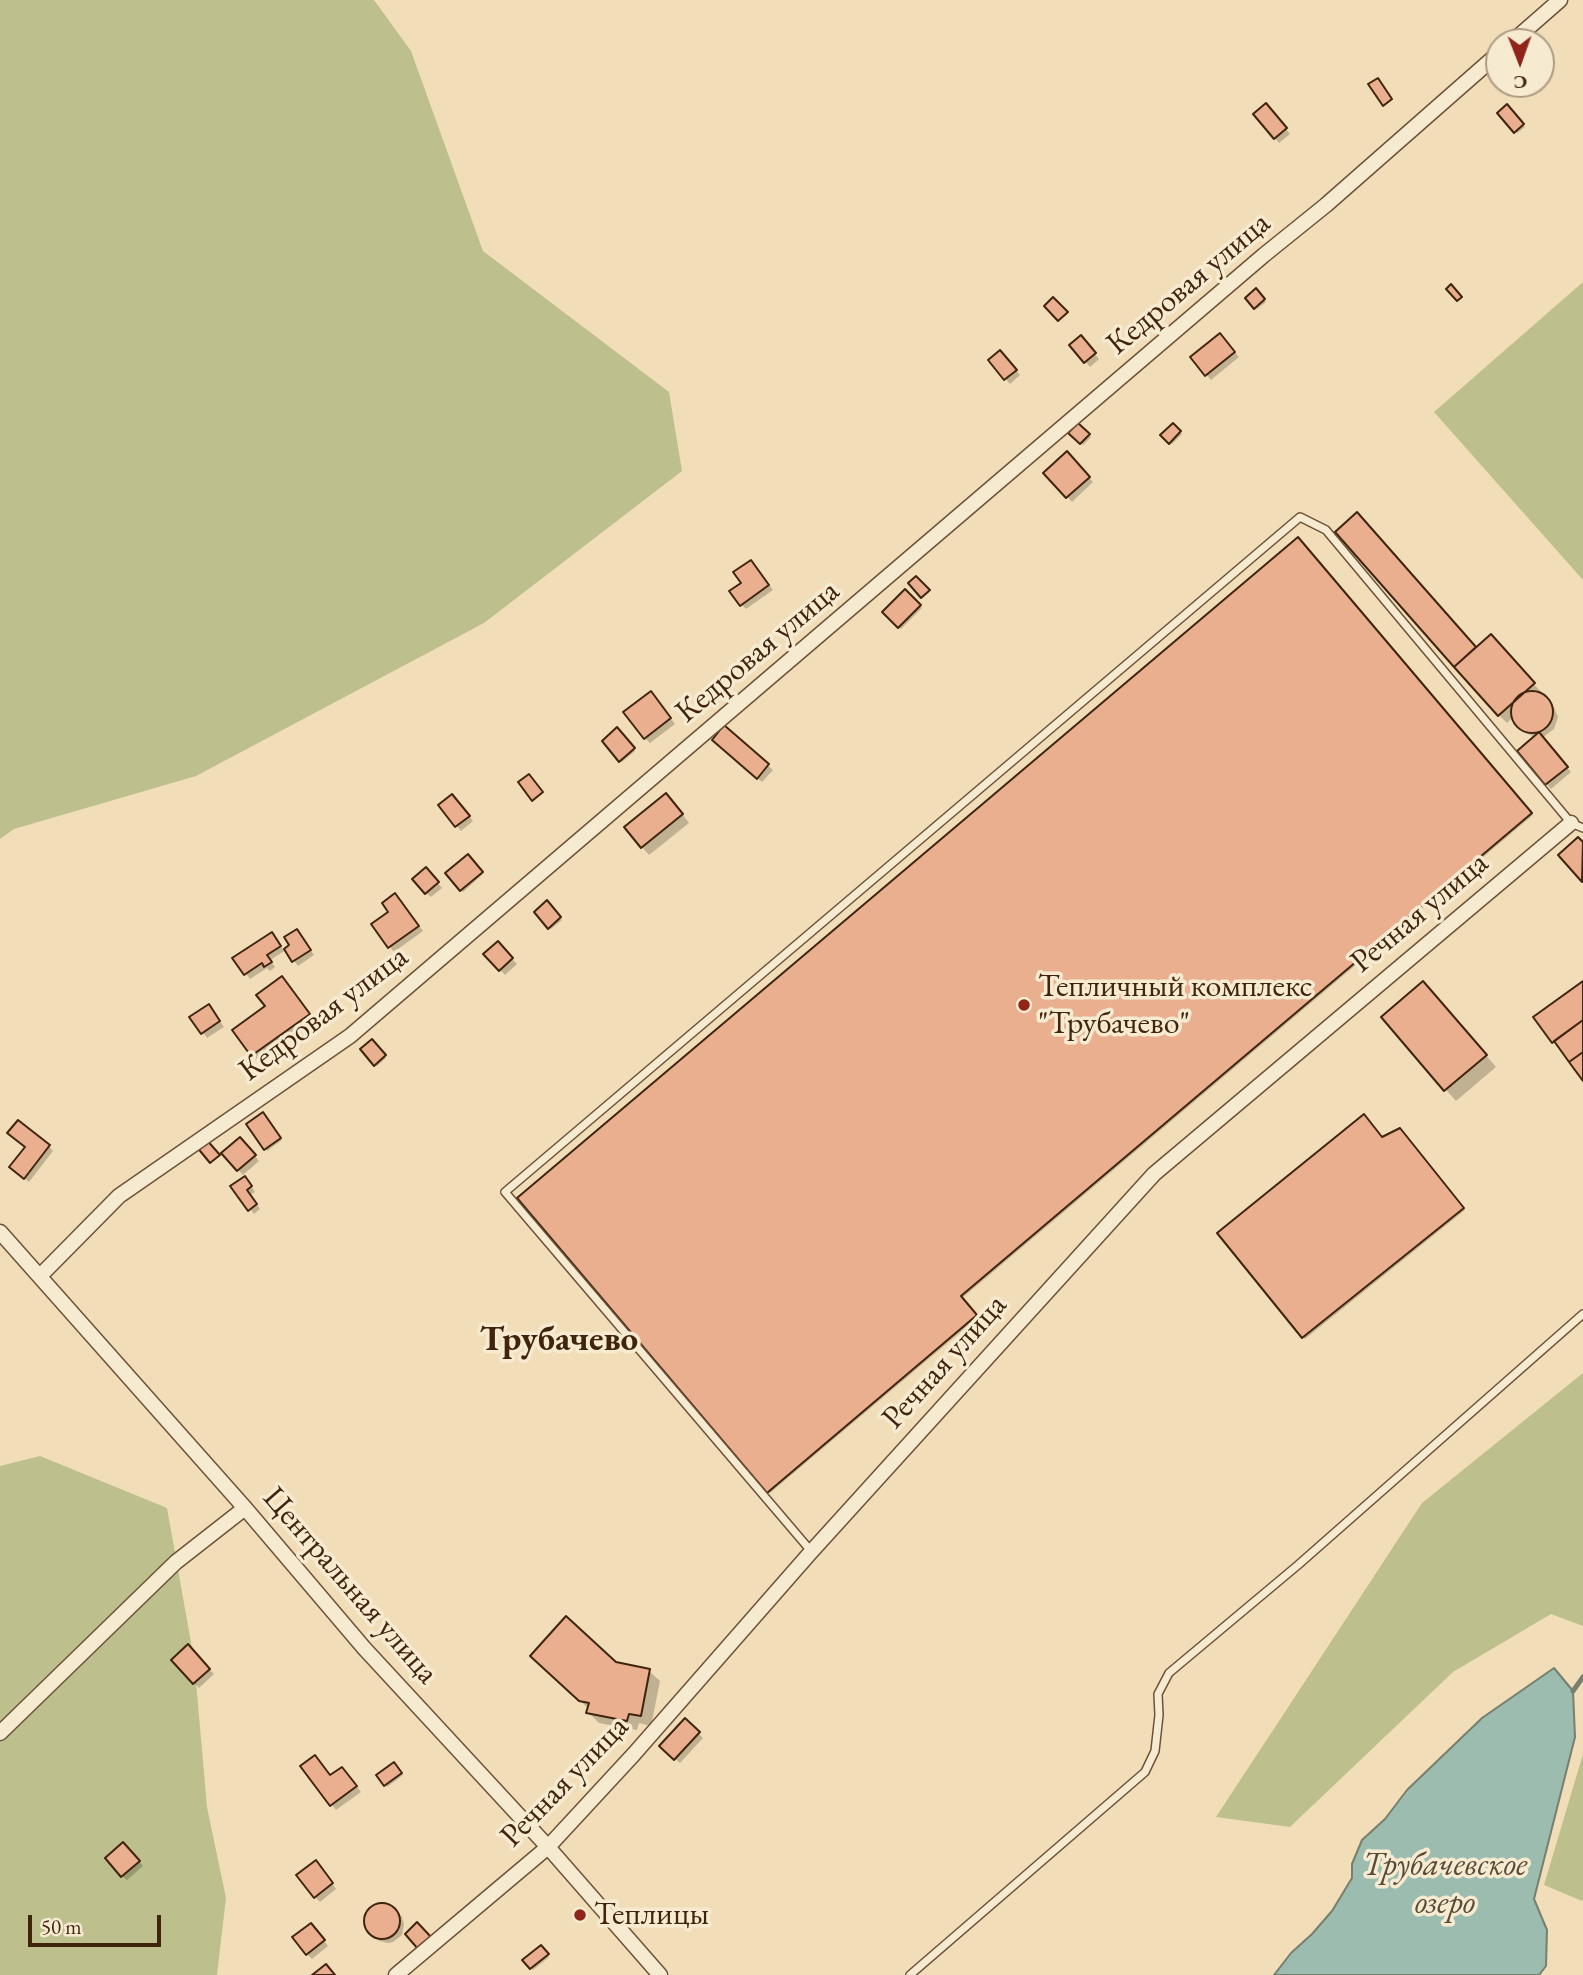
<!DOCTYPE html>
<meta charset="utf-8">
<style>
body{margin:0}
#map{position:relative;width:1583px;height:1975px;overflow:hidden;background:#f1deb8;font-family:"EB Garamond",serif}
canvas{display:block}
.north{position:absolute;left:1485px;top:28px;width:70px;height:70px;box-sizing:border-box;background:#f6ead1;border:2px solid #ae9b83;border-radius:50%;rotate:179deg;font-size:19px;font-weight:700;line-height:28px;text-align:center;color:#41240e}
.north::after{content:'';display:block;margin:auto;width:24px;height:32px;background:#8f2418;clip-path:polygon(50% 0,100% 100%,50% 72%,0 100%)}
.scale{position:absolute;left:28px;top:1915px;width:133px;height:32px;box-sizing:border-box;border:4px solid #41240e;border-top:0;padding-left:9px;font-size:21px;line-height:24px;white-space:nowrap;color:#41240e;-webkit-text-stroke:5px #f6ead1;paint-order:stroke}
</style>
<div id="map">
<canvas width="1583" height="1975"></canvas>
<div class="north">С</div>
<div class="scale">50 m</div>
</div>
<script>
const c = document.querySelector('canvas').getContext('2d');
c.lineJoin = 'round';
function fillPath(path, color) { c.fillStyle = color; c.fill(path, 'evenodd'); }
function strokePath(path, color, width, dash) { c.strokeStyle = color; c.lineWidth = width; c.lineCap = dash ? 'butt' : 'round'; c.setLineDash(dash || []); c.stroke(path); }
function label(font, color, halo, rows, align = 'center') {
  c.font = font + ' "EB Garamond",serif'; c.lineWidth = 7; c.setLineDash([]); c.textBaseline = 'middle'; c.strokeStyle = halo; c.fillStyle = color; for (const [text, x, y, turn = 0] of rows) {
    c.save(); c.translate(x, y); c.rotate((+turn || 0) * Math.PI / 180); c.textAlign = isNaN(turn) ? turn : align; if (halo) c.strokeText(text, 0, 0); c.fillText(text, 0, 0); c.restore();
  }
}
fillPath(new Path2D(`
 M0 0H374L411 51 483 251 669 392 682 471 484 623 196 776 14 829 0 839Z
 M1583 282V580L1434 412Z
 M1583 1373V1626L1551 1614 1453 1672 1290 1827 1216 1817 1422 1503Z
 M40 1456 167 1508 194 1659 207 1807 226 1898 217 1975H0V1466Z
 M1583 1754V1899L1582 1901 1544 1885Z`), '#bdc08d');
const water = new Path2D(`
 M1554 1668 1573 1691 1575 1737 1534 1899 1547 1930 1546 1966 1539 1975H1274L1291 1953 1312 1934 1332 1911 1352 1878V1864L1362 1840 1385 1819 1407 1790 1482 1718Z`);
fillPath(water, '#9bbcae');
strokePath(water, '#777f6e', 2);
fillPath(new Path2D(`
 M1507 107 1525 127 1517 133 1499 113Z
 M1271 110 1290 134 1279 143 1275 138Z
 M1256 291 1266 302 1257 309 1247 298Z
 M1224 340 1239 357 1211 380 1192 358Z
 M1085 342 1099 359 1090 367 1072 345Z
 M1005 357 1020 375 1010 384 990 360Z
 M1078 425 1091 437 1083 445 1071 433Z
 M1173 425 1182 434 1172 444 1163 435Z
 M1067 454 1093 482 1072 502 1046 473Z
 M1367 524 1477 649 1498 644 1541 692 1539 694 1553 705 1558 717 1554 729 1542 738 1571 772 1551 789 1519 751 1536 737 1525 733 1513 717 1507 723 1499 715 1337 532Z
 M1297 539 1533 815 961 1299 977 1318 770 1493 519 1198Z
 M755 566 773 590 746 609 742 605 743 584Z
 M905 591 922 608 901 629 884 612Z
 M655 698 675 724 650 743 645 738Z
 M724 728 773 770 762 782 719 744Z
 M617 730 635 751 622 762 604 741Z
 M457 801 473 821 461 831 440 805Z
 M674 803 689 823 649 855 642 847Z
 M468 857 483 874 463 892 447 874Z
 M430 874 442 888 431 897 426 893Z
 M395 895 423 931 394 952 373 925 391 912Z
 M547 903 562 920 551 929 536 912Z
 M297 931 314 955 298 966 286 950 270 960 275 967 270 971 267 968 250 979 234 958 272 934 284 951 292 946Z
 M497 943 517 964 505 975 486 954Z
 M282 978 316 1022 260 1063 234 1030 267 1006Z
 M1434 994 1496 1067 1456 1101 1383 1018Z
 M213 1011 224 1027 207 1038 192 1017Z
 M372 1041 386 1058 377 1066 362 1049Z
 M264 1116 282 1140 267 1151 248 1124Z
 M1400 1130 1465 1210 1305 1339 1219 1233 1382 1139Z
 M245 1144 259 1161 243 1175 224 1154Z
 M49 1146 53 1151 29 1182 16 1171Z
 M249 1183 255 1192 250 1195 260 1209 254 1214 233 1186Z
 M188 1647 214 1674 199 1688 173 1660Z
 M542 1666 649 1671 660 1681 651 1726 639 1723 637 1730 599 1723 588 1712 589 1709Z
 M685 1720 703 1738 680 1763 661 1746Z
 M394 1764 403 1775 387 1787 379 1775Z
 M302 1766 331 1777 347 1773 361 1792 336 1810Z
 M128 1849 143 1866 127 1880 122 1876Z
 M320 1867 336 1889 320 1902 315 1897Z
 M387 1905 392 1907 402 1917 404 1924 402 1935 393 1942 388 1943 379 1941 367 1926V1914L375 1906Z
 M315 1929 328 1946 312 1959 307 1954Z
 M541 1947 549 1957 533 1970 525 1960Z`), '#0003');
strokePath(new Path2D(`
 M1573 1691 1583 1677`), '#777f6e', 5);
const building = new Path2D(`
 M1378 78 1392 99 1383 106 1368 84Z
 M1266 103 1287 128 1274 139 1253 114Z
 M1507 104 1524 124 1514 133 1497 113Z
 M1451 284 1462 297 1457 301 1446 289Z
 M1256 288 1265 299 1254 309 1245 298Z
 M1053 297 1068 312 1058 321 1044 306Z
 M1220 333 1235 352 1205 376 1190 357Z
 M1081 335 1096 353 1084 363 1069 345Z
 M1000 350 1017 370 1004 380 988 360Z
 M1078 423 1090 434 1080 444 1068 433Z
 M1173 423 1181 431 1169 444 1160 435Z
 M1067 451 1090 477 1066 498 1043 473Z
 M1357 512 1476 647 1454 667 1335 532Z
 M1298 537 1532 813 961 1296 977 1315 767 1493 517 1198Z
 M751 560 769 585 740 606 729 591 741 583 733 572Z
 M916 576 930 590 921 598 908 583Z
 M905 589 921 605 898 628 882 612Z
 M1491 634 1535 683 1498 716 1454 667Z
 M1511 712a21 21 0 1 1 42 0a21 21 0 1 1-42 0Z
 M651 691 671 718 644 739 623 712Z
 M724 725 769 764 757 779 712 740Z
 M617 727 635 748 619 762 602 741Z
 M1539 732 1568 767 1545 785 1517 751Z
 M529 774 543 792 532 801 518 782Z
 M666 793 683 814 641 848 624 827Z
 M452 794 470 816 455 827 438 805Z
 M1578 837 1583 842 1582 882 1558 855Z
 M468 854 483 872 460 891 445 873Z
 M426 867 439 882 425 894 412 879Z
 M395 893 419 926 388 948 371 924 388 912 382 903Z
 M547 900 561 917 548 929 534 912Z
 M297 929 311 950 292 962 284 949 289 945 284 937Z
 M272 932 281 946 267 955 272 962 264 967 262 963 244 975 232 958Z
 M498 941 513 958 499 971 483 954Z
 M282 976 310 1014 251 1056 232 1030 265 1006 256 995Z
 M1423 981 1487 1055 1444 1091 1381 1017Z
 M1583 981V1020L1552 1043 1533 1017Z
 M209 1004 220 1021 201 1034 189 1017Z
 M1583 1020V1052L1569 1062 1554 1041Z
 M372 1039 386 1055 374 1066 360 1049Z
 M1583 1052V1081L1569 1062Z
 M263 1112 281 1138 264 1150 246 1124Z
 M1364 1114 1382 1137 1400 1128 1464 1208 1302 1338 1217 1233Z
 M18 1120 50 1145 24 1179 9 1167 25 1147 7 1133Z
 M240 1137 256 1155 237 1171 221 1153Z
 M205 1138 220 1155 210 1163 196 1146Z
 M245 1176 252 1186 247 1190 257 1204 248 1211 230 1186Z
 M566 1616 616 1662 650 1669 641 1716 629 1714 627 1721 586 1713 589 1703 579 1701 530 1656Z
 M188 1644 210 1669 193 1684 171 1660Z
 M685 1718 700 1732 674 1760 659 1746Z
 M315 1755 330 1775 342 1767 357 1786 330 1806 300 1766Z
 M394 1762 402 1773 384 1786 376 1775Z
 M123 1842 140 1861 121 1877 105 1858Z
 M316 1860 333 1883 314 1898 296 1875Z
 M364 1921a18 18 0 1 1 36 0a18 18 0 1 1-36 0Z
 M417 1922 431 1937 418 1949 405 1934Z
 M311 1923 325 1940 306 1955 292 1937Z
 M541 1945 549 1954 530 1969 522 1960Z
 M326 1964 335 1975H312Z`);
fillPath(building, '#e9af8e');
strokePath(building, '#41240e', 2);
const service = new Path2D(`
 M811 1551 505 1192 1300 517 1326 530 1571 823 1583 828
 M910 1975 1145 1772 1155 1751 1159 1715 1158 1694 1169 1673 1298 1565 1583 1314`);
const minor = new Path2D(`
 M1512 42 1560 0
 M0 1232 245 1508 364 1648 548 1847 660 1975
 M40 1276 119 1196 350 1036 1264 255 1326 205 1499 53
 M0 1733 176 1562 245 1508
 M396 1975 548 1847 634 1754 811 1552 1154 1174 1571 823`);
strokePath(service, '#6d5238', 10);
strokePath(minor, '#6d5238', 17);
strokePath(service, '#f6ead1', 7);
strokePath(minor, '#f6ead1', 14);
for (const [x, y, r, color] of [
 [1024,1005,7,"#8f2418"],
 [580,1915,7,"#8f2418"]
]) { const dot = new Path2D(); dot.arc(x, y, r, 0, 2 * Math.PI); c.fillStyle = color; c.fill(dot); strokePath(dot, '#f6ead1', 2.5); }
label('32px', '#41240e', '#f6ead1', [
 ["Кедровая улица",1189,284,-40],
 ["Кедровая улица",758,652,-40],
 ["Речная улица",1420,913,-40],
 ["Кедровая улица",324,1014,-37],
 ["Речная улица",945,1362,-48],
 ["Центральная улица",350,1586,49],
 ["Речная улица",565,1782,-46]
]);
label('32px', '#41240e', '#f6ead1', [
 ["Тепличный комплекс",1038,987],
 ["\"Трубачево\"",1038,1024],
 ["Теплицы",594,1915]
], 'left');
label('italic 33px', '#584a36', '#f6ead1', [
 ["Трубачевское",1445,1866],
 ["озеро",1445,1904]
]);
label('bold 35px', '#41240e', '#f6ead1', [
 ["Трубачево",559,1340]
]);
</script>
